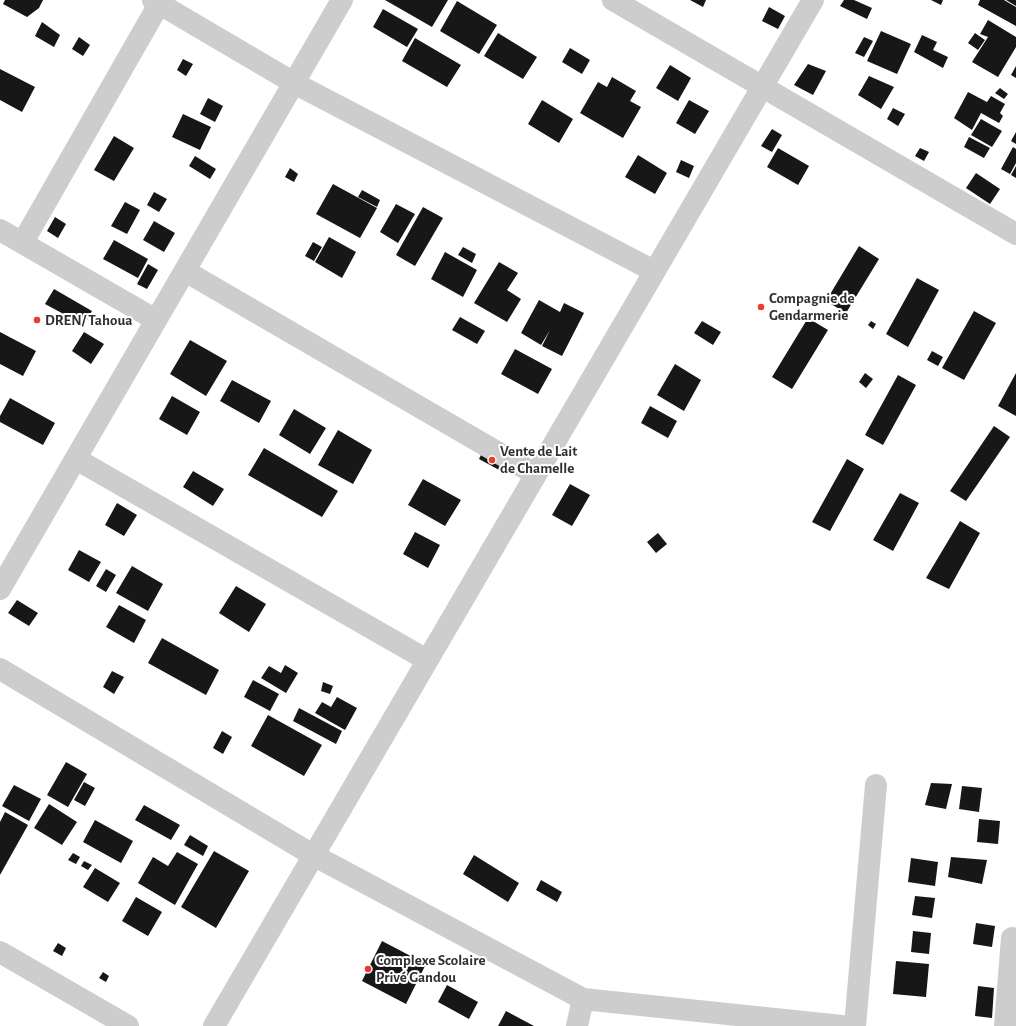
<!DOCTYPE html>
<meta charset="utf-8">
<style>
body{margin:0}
canvas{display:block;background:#fff}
</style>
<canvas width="1016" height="1026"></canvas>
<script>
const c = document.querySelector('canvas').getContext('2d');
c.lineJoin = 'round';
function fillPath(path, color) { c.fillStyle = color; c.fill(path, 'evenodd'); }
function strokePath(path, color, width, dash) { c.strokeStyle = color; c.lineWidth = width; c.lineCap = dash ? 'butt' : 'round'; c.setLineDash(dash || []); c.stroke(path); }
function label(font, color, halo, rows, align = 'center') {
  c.font = font + ' "Alegreya Sans",sans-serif'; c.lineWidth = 4; c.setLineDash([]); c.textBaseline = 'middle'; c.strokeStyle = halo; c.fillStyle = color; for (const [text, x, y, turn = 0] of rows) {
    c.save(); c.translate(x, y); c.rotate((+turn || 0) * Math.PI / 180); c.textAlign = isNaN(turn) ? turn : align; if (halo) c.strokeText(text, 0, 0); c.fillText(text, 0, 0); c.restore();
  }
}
fillPath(new Path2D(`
 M5 0H43L39 8 27 17 3 4Z
 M385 0H448L432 27Z
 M690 0H706L703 7Z
 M844 0H854L872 8 867 19 840 6Z
 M931 0H943L941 5Z
 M980 0H1004L1016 7V26L978 5Z
 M1006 0H1016V6Z
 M457 1 497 25 479 54 440 31Z
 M769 7 785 16 778 29 762 21Z
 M383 9 418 29 407 47 373 27Z
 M988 20 1016 37V47L998 77 972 62 988 37 980 34Z
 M42 22 60 35 54 47 35 36Z
 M881 31 911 44 897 74 867 61Z
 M498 33 537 57 523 79 484 56Z
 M975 33 985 40 978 50 968 43Z
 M922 35 937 42 933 50 948 57 943 68 914 52Z
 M79 37 90 45 83 56 72 49Z
 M864 37 873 41 864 57 855 53Z
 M415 38 461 65 447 87 402 61Z
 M570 48 590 60 582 74 562 62Z
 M183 59 193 64 186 76 177 70Z
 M808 64 826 71 813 95 794 85Z
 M670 65 691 78 678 101 656 88Z
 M1016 66V78L1011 75Z
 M0 69 35 87 22 112 0 100Z
 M869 76 894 87 881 109 858 95Z
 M612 77 636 91 630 101 641 107 623 138 580 113 598 82 607 87Z
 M1000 88 1008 94 1004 99 995 93Z
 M968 92 987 102 991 96 1005 104 1000 113 1003 116 999 123 981 113 972 130 954 118Z
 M208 98 223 106 215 122 200 114Z
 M542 100 573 119 559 143 528 124Z
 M689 100 709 111 695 134 676 123Z
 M893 108 905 114 898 126 887 119Z
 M183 114 211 127 200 150 172 137Z
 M981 119 1002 131 992 147 971 135Z
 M772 129 782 135 772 152 761 146Z
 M1016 132V144L1011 141Z
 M114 136 134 148 114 181 94 170Z
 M969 137 990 148 984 158 964 147Z
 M1013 147 1016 149V163L1010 174 1001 169Z
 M778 148 809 166 798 185 767 167Z
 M920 148 929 152 924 161 915 156Z
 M638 155 667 173 655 194 625 177Z
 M195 156 216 169 210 179 189 166Z
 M681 160 694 166 689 178 676 172Z
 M1016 166V178L1011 175Z
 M290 168 298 174 294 182 285 177Z
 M976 173 1000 189 990 204 966 188Z
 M333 184 377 208 360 238 316 214Z
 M362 190 380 200 377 207 358 197Z
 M154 192 167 199 159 212 147 205Z
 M125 202 140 210 127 234 111 226Z
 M396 204 415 214 398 243 380 232Z
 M423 207 443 218 415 266 396 255Z
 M55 217 66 224 58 238 47 231Z
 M154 221 175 233 164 252 143 240Z
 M329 237 356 252 342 278 315 262Z
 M114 240 148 259 138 278 103 259Z
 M313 242 322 247 314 261 305 256Z
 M859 246 879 259 846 313 826 301Z
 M463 247 476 254 472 263 458 255Z
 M445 252 477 270 463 297 431 279Z
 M499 262 518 273 507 290 521 299 507 322 474 303Z
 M148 264 158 270 147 289 137 284Z
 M917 278 939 290 908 347 886 334Z
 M54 289 92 311 84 325 45 304Z
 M539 300 560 312 564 303 584 313 562 356 542 346 550 330 541 345 521 333Z
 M974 311 996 323 964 380 942 368Z
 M460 317 485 331 477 344 452 330Z
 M808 318 828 330 792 389 772 377Z
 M702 321 721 332 713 345 694 333Z
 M871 321 876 324 873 329 868 325Z
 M0 332 36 351 23 376 0 364Z
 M84 332 104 344 91 364 72 351Z
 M190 340 227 361 206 396 170 374Z
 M515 349 552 369 538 394 501 374Z
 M932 351 943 357 938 366 927 360Z
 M675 364 701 380 684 411 657 395Z
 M865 373 873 379 866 388 859 382Z
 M1016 373V416L998 406Z
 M898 375 916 385 883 445 865 435Z
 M232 380 271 401 259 423 220 401Z
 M172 396 200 412 187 435 159 419Z
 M10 398 55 423 43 445 0 422V416Z
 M650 406 677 421 668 438 641 423Z
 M294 409 326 428 310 454 279 435Z
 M994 426 1010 437 966 501 950 491Z
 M338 430 372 450 353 484 318 465Z
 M264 448 338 491 322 517 248 475Z
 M483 451 505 463 501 471 479 459Z
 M847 459 864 469 830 531 812 522Z
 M193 471 224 489 213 506 183 487Z
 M423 479 461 500 445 526 408 505Z
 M570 484 590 495 572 526 552 515Z
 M900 493 919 503 893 551 873 540Z
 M117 503 137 515 124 536 105 525Z
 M960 521 980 533 949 589 926 578Z
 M415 532 440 545 428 568 403 554Z
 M658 533 667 544 656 553 647 542Z
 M79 550 101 562 89 582 68 570Z
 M132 566 163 584 148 611 116 593Z
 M106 569 116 575 106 592 96 586Z
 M236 586 266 604 249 632 219 613Z
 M17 600 38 613 29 626 8 613Z
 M119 605 146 620 134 643 106 627Z
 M162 638 219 670 206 695 148 663Z
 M285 665 298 673 286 693 261 678 269 666 281 673Z
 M112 671 124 677 114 694 103 687Z
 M253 680 279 694 270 711 244 697Z
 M323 682 333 686 330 694 321 691Z
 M337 697 357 708 345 730 315 713 322 702 331 707Z
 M299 708 342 731 336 744 293 721Z
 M268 715 322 745 304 776 251 746Z
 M222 731 232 737 223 754 213 748Z
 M66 762 87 774 68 807 47 795Z
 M84 782 95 788 85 806 74 800Z
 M931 783 952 784 946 809 925 805Z
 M14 785 41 799 29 821 2 806Z
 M962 786 982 788 979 812 959 809Z
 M49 804 77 822 62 845 34 828Z
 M144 805 180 825 171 840 135 820Z
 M5 812 28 825 0 875V822Z
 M979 819 1000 821 998 844 977 842Z
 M95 820 133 841 121 863 83 842Z
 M190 835 208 846 203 856 184 845Z
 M214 851 249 871 216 928 181 907Z
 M177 852 198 864 175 905 138 883 153 857 168 866Z
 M73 853 80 857 76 864 68 860Z
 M474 855 519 883 508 902 463 874Z
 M951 857 987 860 982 884 948 877Z
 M911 858 938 862 935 886 908 882Z
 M84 861 92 865 88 870 81 866Z
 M95 868 120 883 108 902 83 887Z
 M541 880 562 892 557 902 536 890Z
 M915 896 935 898 932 918 912 915Z
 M136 897 162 912 148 936 122 921Z
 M976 923 995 926 992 947 973 944Z
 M913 931 931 933 929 954 911 952Z
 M382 941 426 964 406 1004 362 981Z
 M58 943 66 948 62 956 53 951Z
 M896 961 929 964 926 997 893 994Z
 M103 972 109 976 106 982 99 978Z
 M447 985 478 1002 469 1019 438 1002Z
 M978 986 994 988 992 1018 975 1016Z
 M506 1011 534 1026H498Z`), '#171717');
strokePath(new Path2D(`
 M153 0 294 83 654 271
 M613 0 1016 234
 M0 230 156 320
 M23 242 159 4
 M185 271 535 474
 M76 459 427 660
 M0 589 342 0
 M0 669 313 855 583 999 842 1026
 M0 952 128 1026
 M214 1026 813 0
 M577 1026 583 999
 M855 1026 876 785
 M1005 1026 1012 938`), '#cdcdcd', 22);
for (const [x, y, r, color] of [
 [761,307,4,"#ec3a2d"],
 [37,320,4,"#ec3a2d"],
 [492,460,4,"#ec3a2d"],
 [368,969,4,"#ec3a2d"]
]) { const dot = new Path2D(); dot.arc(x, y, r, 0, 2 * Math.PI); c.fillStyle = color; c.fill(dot); strokePath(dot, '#fff', 1.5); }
label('bold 15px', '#303030', '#fff', [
 ["Compagnie de",769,298],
 ["Gendarmerie",769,315],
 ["DREN/ Tahoua",45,320],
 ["Vente de Lait",500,451],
 ["de Chamelle",500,468],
 ["Complexe Scolaire",376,960],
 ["Privé Gandou",376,977]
], 'left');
</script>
